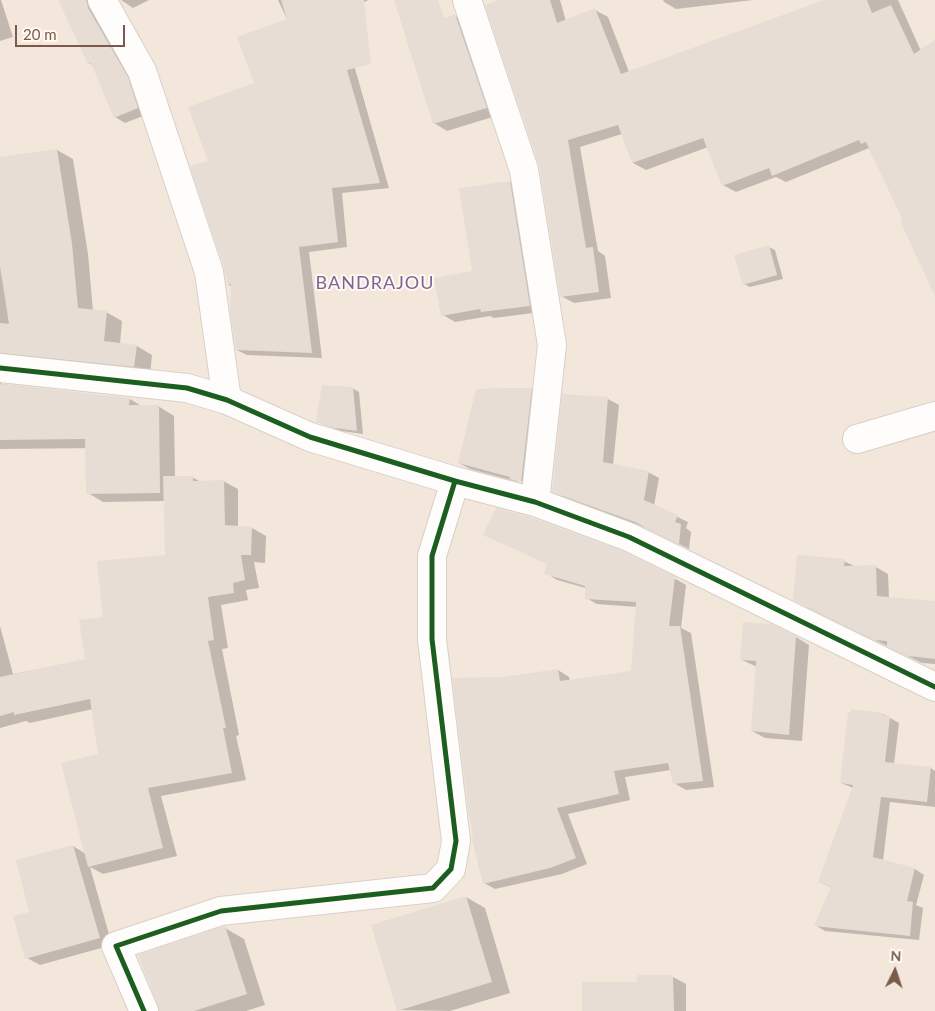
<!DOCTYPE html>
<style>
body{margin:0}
#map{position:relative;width:935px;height:1011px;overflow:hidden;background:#faf4ee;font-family:Lato,sans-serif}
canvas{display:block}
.north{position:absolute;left:870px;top:946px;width:50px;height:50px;-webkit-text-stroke:4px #fff9f2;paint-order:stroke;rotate:4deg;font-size:14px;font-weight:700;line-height:20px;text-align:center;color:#7b5a4b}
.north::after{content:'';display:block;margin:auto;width:18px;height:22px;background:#7b5a4b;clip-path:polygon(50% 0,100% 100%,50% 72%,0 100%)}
.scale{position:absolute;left:15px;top:25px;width:110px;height:22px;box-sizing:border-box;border:2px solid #7b5a4b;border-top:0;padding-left:6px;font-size:15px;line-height:18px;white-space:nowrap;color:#7b5a4b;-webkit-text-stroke:4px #fff9f2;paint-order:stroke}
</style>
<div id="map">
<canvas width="935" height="1011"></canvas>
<div class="north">N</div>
<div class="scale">20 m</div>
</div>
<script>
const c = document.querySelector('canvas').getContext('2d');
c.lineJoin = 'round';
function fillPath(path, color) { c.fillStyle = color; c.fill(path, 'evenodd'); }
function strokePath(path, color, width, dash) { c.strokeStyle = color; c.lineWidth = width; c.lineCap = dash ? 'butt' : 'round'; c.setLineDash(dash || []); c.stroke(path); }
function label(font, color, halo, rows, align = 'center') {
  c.font = font + ' Lato,sans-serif'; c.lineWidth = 4; c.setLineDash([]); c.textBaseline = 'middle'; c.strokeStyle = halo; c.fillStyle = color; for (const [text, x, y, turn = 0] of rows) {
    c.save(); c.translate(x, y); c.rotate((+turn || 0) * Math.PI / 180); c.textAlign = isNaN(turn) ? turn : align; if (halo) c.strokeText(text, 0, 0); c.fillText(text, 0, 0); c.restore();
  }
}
fillPath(new Path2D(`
 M0 0H935V1011H0Z`), '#f3e7dc');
fillPath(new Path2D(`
 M0 0H1L13 37 0 41Z
 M59 0H98L138 84 148 114 125 123 115 117 94 66 89 63Z
 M121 0H149L133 8Z
 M278 0H369L299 28 288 21Z
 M503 0H560L566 21 595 10 608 17 629 72 828 0H898L921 51 935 42V286L869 148 786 182 776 177 736 192 723 185 708 147 646 170 633 163 622 134 580 147 598 251 605 256 611 298 574 303 561 296 540 165Z
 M663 0H753L676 9 664 2Z
 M455 16 468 23 499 115 447 131 434 123Z
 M352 58 389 188 342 193 347 247 309 252 322 358 247 355 237 350 232 287 228 284 210 162Z
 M57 150 73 159 88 254 93 311 106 312 122 321 120 344 137 346 152 355 150 375H0L1 384 130 399 143 407 158 406 174 416 175 477H192L201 482 223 481 238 489V527L252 528 266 536 265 563 254 562 259 588 246 590 248 600 221 605 228 648 222 649 239 735 236 736 246 780 161 796 177 856 103 874 90 867 112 945 40 965 27 958 31 913 73 846 86 854 100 755 93 709 30 723 26 721 0 728V626L13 674 86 660 104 618 166 556 165 501 103 502 88 493 99 448 0 449V159Z
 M510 182 522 189 541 312 494 318 490 316 455 322 443 315 473 272Z
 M769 247 775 250 783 279 750 287 744 284Z
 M352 388 359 392 363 434 342 431 317 422Z
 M531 390 542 396 532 487 518 483 527 485 528 483 514 479 518 482 470 469 459 463Z
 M564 395 608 399 619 405 613 466 648 472 659 478 654 506 688 522 686 528 691 532 689 549 647 528 564 497 553 491Z
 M485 535 674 578 686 585 681 628 691 633 714 787 686 790 674 783 671 770 625 777 630 800 568 814 587 864 562 874 495 889 484 883 474 837 503 678 558 670 569 677 570 681 632 672 637 607 597 604 586 598V588L557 580 546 573 548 564Z
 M844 561 856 567H876L888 574 889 598 935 602V664L922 663 807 607Z
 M796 637 809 645 802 741 765 738 752 731 757 667 742 660Z
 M883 714 899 723 894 764 931 768 935 771V807L890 802 883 861 915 869 924 875 916 905 923 908 919 940 825 931 815 925 832 888 819 882 853 788 841 783Z
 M466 897 485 908 510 993 450 1011 398 1010Z
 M225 928 244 939 265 1005 246 1011H160Z
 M673 977 686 984V1011H583L638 984Z`), '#0003');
fillPath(new Path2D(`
 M58 0H86L88 8 128 77 138 108 114 118 91 63 88 64Z
 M281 0H364L371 64 347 70 380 183 332 188 338 242 299 247 312 353 236 350 230 312 231 284 227 285 224 267 190 166 208 161 188 107 254 83 237 37 287 19Z
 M394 0H438L444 18 455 14 487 108 433 124Z
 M499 0H550L557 23 595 8 621 74 824 0H867L872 13 891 5 914 54 935 40V296L900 221 903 220 866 142 861 144 859 140 772 176 769 168 722 186 703 138 632 163 618 125 568 140 586 248 593 247 599 292 560 297 539 165 485 5Z
 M57 149 72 244 78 308 107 311 104 341 137 345 134 367 0 353V323L9 324 0 266V157Z
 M510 181 530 306 481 312 480 309 441 316 434 278 472 271 459 188Z
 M769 245 777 275 743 285 734 255Z
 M0 384 130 398 129 405H159L160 493 86 494 85 439 0 440Z
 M322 385 353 387 357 431 335 428 316 422Z
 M499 388H532L521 482 509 479 510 477 458 463 476 389Z
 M562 394 608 397 603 462 649 471 644 500 678 515 675 522 681 524 679 544 635 522 552 492Z
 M163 476H193V481L224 480 225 525 252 527 251 555H241L245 580 233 583 234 593 208 597 214 640 208 641 226 728H223L232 773 148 788 163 848 88 867 61 763 98 754 90 699 14 715V712L0 716V677L85 659 79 620 103 617 97 561 165 555Z
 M496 508 530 517 623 551 675 577 669 626H680L703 781 673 784 668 763 614 771 619 794 557 808 576 858 550 868 483 884 471 836H473L468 808 452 678 503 677 558 669 560 681 631 671 636 602 585 599V586L544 574 547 564 483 535Z
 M797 555 845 559 844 566 876 565 877 596 935 601V659L908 656 887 646V641L875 640 793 600Z
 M743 622 771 624 796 636 789 735 751 731 756 661 740 660Z
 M851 709 883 713V715L890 716 885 762 931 767 927 802 881 797 873 857 915 868 907 901 913 902 910 936 814 926 831 887 818 882 853 785 840 783 848 712 851 713Z
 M73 845 100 938 25 959 13 916 29 912 16 860Z
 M466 896 492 982 397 1011 371 925Z
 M225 926 247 994 194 1011H159L158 1005 138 955Z
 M637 975H673L674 1011H582V982H637Z`), '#e7ddd5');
const minor = new Path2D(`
 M102 0 142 71 209 272 227 400
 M467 0 524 170 552 345 535 502
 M0 368 187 388 227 400 310 437 455 481 535 502 629 537 935 687
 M857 439 935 416
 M144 1011 116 946 221 911 433 888 451 869 456 841 432 639V556L455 481`);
strokePath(minor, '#d7d0c9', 30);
strokePath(minor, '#fefdfc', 28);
strokePath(new Path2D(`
 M0 368 187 388 227 400 310 437 455 481 535 502 629 537 935 687
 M144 1011 116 946 221 911 433 888 451 869 456 841 432 639V556L455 481`), '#1b5e20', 5);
c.letterSpacing = '1px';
label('18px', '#836396', '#fff9f2', [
 ["BANDRAJOU",375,283]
]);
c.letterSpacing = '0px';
</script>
